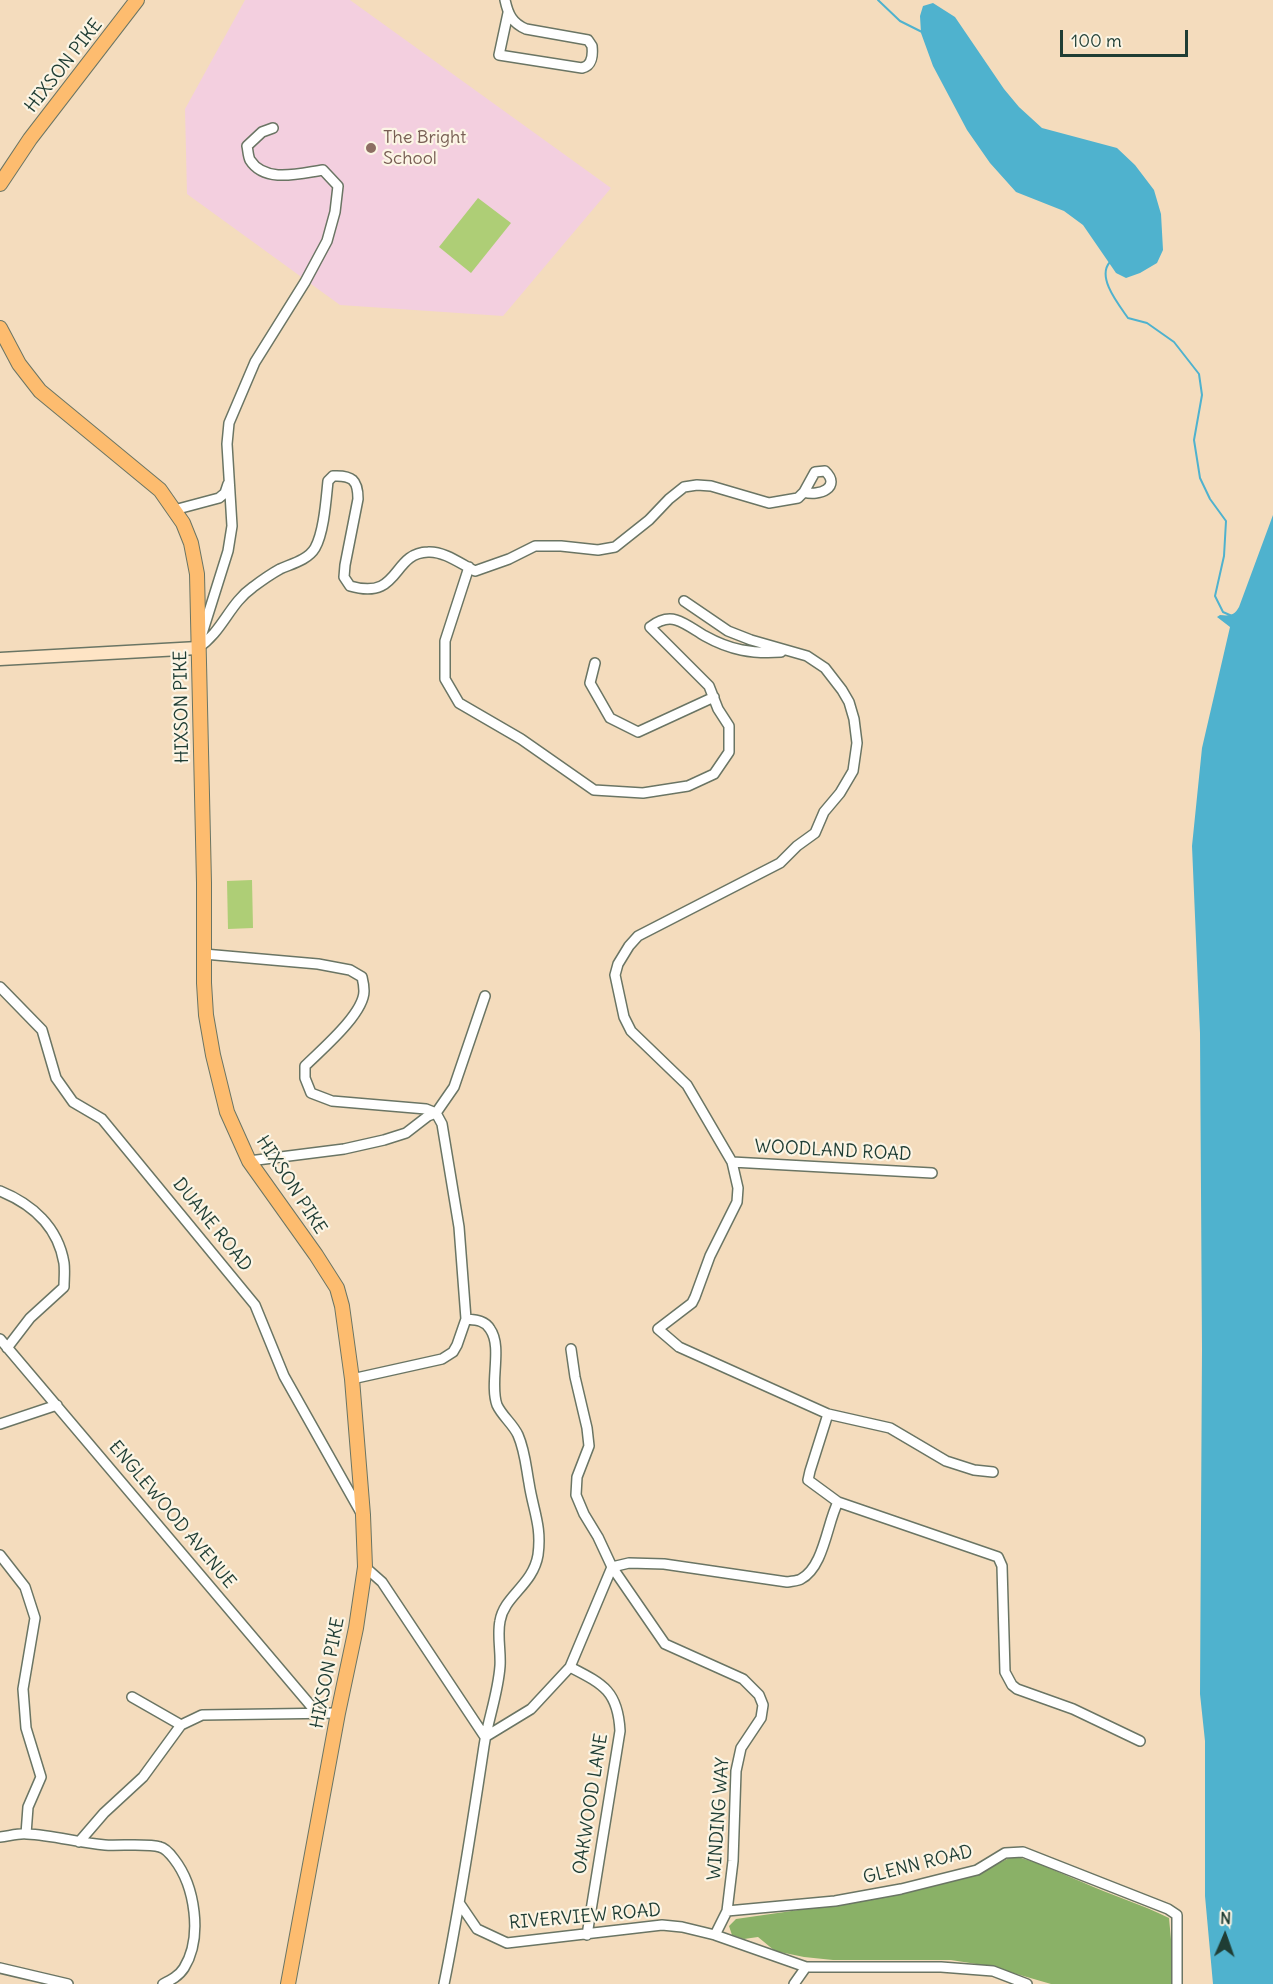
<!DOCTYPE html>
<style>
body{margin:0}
#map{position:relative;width:1273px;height:1984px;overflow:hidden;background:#f4dcbd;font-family:Delius,sans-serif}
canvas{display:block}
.north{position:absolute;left:1195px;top:1906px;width:60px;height:60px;-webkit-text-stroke:4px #fcf5e5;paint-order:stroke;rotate:2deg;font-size:16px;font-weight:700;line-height:24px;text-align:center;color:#1f3d34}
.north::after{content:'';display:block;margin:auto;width:21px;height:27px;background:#1f3d34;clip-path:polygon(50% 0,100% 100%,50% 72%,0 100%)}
.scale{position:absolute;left:1060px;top:30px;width:128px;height:27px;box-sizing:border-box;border:3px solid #1f3d34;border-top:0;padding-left:8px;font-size:18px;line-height:21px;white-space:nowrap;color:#1f3d34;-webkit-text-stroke:4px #fcf5e5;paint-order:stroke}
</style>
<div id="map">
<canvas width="1273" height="1984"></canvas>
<div class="north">N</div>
<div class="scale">100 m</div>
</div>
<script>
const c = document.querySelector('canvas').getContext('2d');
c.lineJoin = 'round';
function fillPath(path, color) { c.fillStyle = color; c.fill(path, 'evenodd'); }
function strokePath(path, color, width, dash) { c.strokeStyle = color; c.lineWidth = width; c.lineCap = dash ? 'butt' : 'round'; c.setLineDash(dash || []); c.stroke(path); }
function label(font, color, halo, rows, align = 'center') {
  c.font = font + ' Delius,sans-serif'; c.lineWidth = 4.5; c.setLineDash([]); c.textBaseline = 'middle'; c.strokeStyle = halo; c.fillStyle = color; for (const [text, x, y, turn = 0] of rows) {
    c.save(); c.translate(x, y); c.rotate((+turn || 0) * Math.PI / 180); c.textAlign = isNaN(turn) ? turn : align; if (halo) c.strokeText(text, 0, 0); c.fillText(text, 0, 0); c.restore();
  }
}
fillPath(new Path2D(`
 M245 0H350L611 188 503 316 340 305 187 194 185 109Z`), '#f3cfdf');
fillPath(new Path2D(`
 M478 198 511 223 471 273 439 247Z
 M252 880 253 928 228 929 227 881Z`), '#aece76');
fillPath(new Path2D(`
 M1013 1856C1037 1861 1059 1873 1082 1882 1111 1895 1141 1904 1169 1918L1173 1961V1984H1051L989 1966 951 1960H833L804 1957 775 1951 758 1937 744 1939 732 1935 729 1926 736 1919 847 1903 984 1871Z`), '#8ab167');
fillPath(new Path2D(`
 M933 3 955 17 1004 89 1019 107 1042 128 1117 148 1135 165 1154 190 1161 214 1163 250 1157 263 1140 273 1126 278 1116 273 1083 225 1064 211 1016 192 990 163 967 130 933 66 921 33 920 16 923 6Z
 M1273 515V1984H1213L1205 1896V1741L1200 1694 1202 1349 1200 1033 1192 846 1202 748 1230 627 1217 617 1220 615C1229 616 1234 616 1239 607Z`), '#4fb2ce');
strokePath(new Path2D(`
 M878 0 900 21 924 33
 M1110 262C1096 277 1119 305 1128 318L1147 323 1174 342 1199 374 1202 395 1194 440 1200 478 1210 499 1226 521 1224 556 1215 596 1223 612 1232 616`), '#4fb2ce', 2);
const street = new Path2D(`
 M505 0C508 14 512 23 526 29L588 40 592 46C593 55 592 66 582 68L499 55 508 13
 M174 510 219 498 225 493 228 484
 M469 567 445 641V679L459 703 521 739 594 790 643 793 688 786 714 774 729 752V726L718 709 709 686 650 627C658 621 666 617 676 620 686 623 696 631 705 636 730 650 752 654 781 652
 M684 601 728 631 751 640 807 656 825 668 842 690 849 702 854 719 857 743 853 771 840 793 824 812 815 833 797 846 780 863 638 936 629 946 618 964 615 975 624 1017 631 1031 687 1085 732 1162 738 1188 737 1202 710 1256 695 1297 692 1303 658 1329 679 1347 828 1414 890 1428 946 1461 974 1470 993 1472
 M201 637 228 551 232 526 227 444 229 423 255 362 305 282 327 241 335 212 338 186 323 170C301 173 265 184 250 160 248 156 248 150 247 146L262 132 273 128
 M198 648C223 631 229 604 253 587 261 581 271 574 280 569 291 564 308 560 315 548 324 532 326 500 328 481L333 476C352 475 358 480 358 499L345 565 344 577 350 586C401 601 391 553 428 552 444 551 461 564 475 571L509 559 535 546H561L598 550 615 547 649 520 669 499 684 487 697 485 711 486 769 503 798 498 804 492 815 472 825 471C842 487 819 497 804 492
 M595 663 590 683 610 718 638 732 714 697
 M204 954 318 964 350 970 362 977C363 981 364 986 364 991 364 1014 321 1050 305 1066V1078L311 1093 332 1101 426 1109 436 1113 442 1124 459 1227 466 1319 457 1345 453 1352 442 1359 352 1379
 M0 987 42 1030 56 1078 73 1102 102 1119 255 1305 284 1376 360 1511
 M249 1161 344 1149 384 1140 406 1133 428 1116 436 1113 454 1087 485 996
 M732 1162 932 1173
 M0 1191C32 1204 58 1227 64 1263 65 1271 64 1279 64 1287L30 1318 7 1348
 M0 1339 317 1713
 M571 1349 575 1377 587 1428 589 1446 577 1477 576 1495 584 1514 598 1537 612 1567 665 1644 743 1679 759 1695 763 1705 761 1718 741 1748 736 1771 733 1861 727 1911 715 1935
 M828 1414 810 1471 808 1480 838 1502 998 1557 1002 1566 1005 1672 1012 1685 1017 1689 1073 1709 1140 1741
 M0 1424 57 1405
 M0 1555 25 1587 35 1618 23 1689 26 1728 41 1777 28 1807 26 1834
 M365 1567 382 1582 485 1737
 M612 1567 629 1563 664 1564 787 1582C792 1581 798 1581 801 1579 824 1567 827 1523 838 1502
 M570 1667C603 1684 618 1691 620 1731L587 1935
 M132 1697 181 1725
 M485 1737 531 1709 570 1667 612 1567
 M0 1837C9 1836 19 1833 27 1834 53 1835 79 1843 105 1845 119 1846 149 1843 160 1847 165 1848 171 1855 174 1859 195 1886 203 1937 184 1968 179 1976 171 1980 163 1984
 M79 1842 104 1813 143 1777 181 1725 202 1715 338 1713
 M460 1904 477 1929 507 1943 662 1925 682 1927 715 1935 806 1967H941L993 1971 1027 1984
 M727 1911 835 1901 901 1889 977 1870 1005 1853 1023 1852 1168 1909 1177 1915V1984
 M0 1968 68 1984
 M444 1984C460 1905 472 1826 484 1746 488 1719 498 1694 500 1666 501 1651 497 1635 500 1621 504 1596 533 1585 538 1555 542 1526 533 1510 529 1483 526 1467 525 1451 518 1435 513 1424 502 1416 497 1405 489 1383 503 1347 490 1329 485 1320 475 1320 466 1319
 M794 1984 806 1967`);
const secondary = new Path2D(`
 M0 659 198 648`);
const primary = new Path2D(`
 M0 184 30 139 137 0
 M0 328 19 364 40 391 160 490 183 523 191 543 197 574 204 883V983L206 1015 213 1055 227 1112 249 1161 316 1255 337 1288 342 1306 352 1379 363 1515 365 1567 356 1628 338 1713 288 1984`);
strokePath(street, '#6a7564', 12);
strokePath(secondary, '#6a7564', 15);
strokePath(primary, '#6a7564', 16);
strokePath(street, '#fff', 9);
strokePath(secondary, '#fee4c5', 12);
strokePath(primary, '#fdbc6f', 14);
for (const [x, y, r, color] of [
 [371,148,6,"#8d6e63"]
]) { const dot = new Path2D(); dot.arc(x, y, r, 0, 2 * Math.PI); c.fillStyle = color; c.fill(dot); strokePath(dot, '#fcf5e5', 2); }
label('18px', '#1f3d34', '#fcf5e5', [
 ["HIXSON PIKE",64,66,-52],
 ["HIXSON PIKE",182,707,-91],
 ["WOODLAND ROAD",833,1151,3],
 ["HIXSON PIKE",291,1185,57],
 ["DUANE ROAD",212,1225,51],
 ["ENGLEWOOD AVENUE",172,1515,50],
 ["HIXSON PIKE",328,1673,-79],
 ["OAKWOOD LANE",591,1804,-81],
 ["WINDING WAY",719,1819,-86],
 ["GLENN ROAD",918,1865,-14],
 ["RIVERVIEW ROAD",585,1917,-5]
]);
label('18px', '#785e54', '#fcf5e5', [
 ["The Bright",383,138],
 ["School",383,159]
], 'left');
</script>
